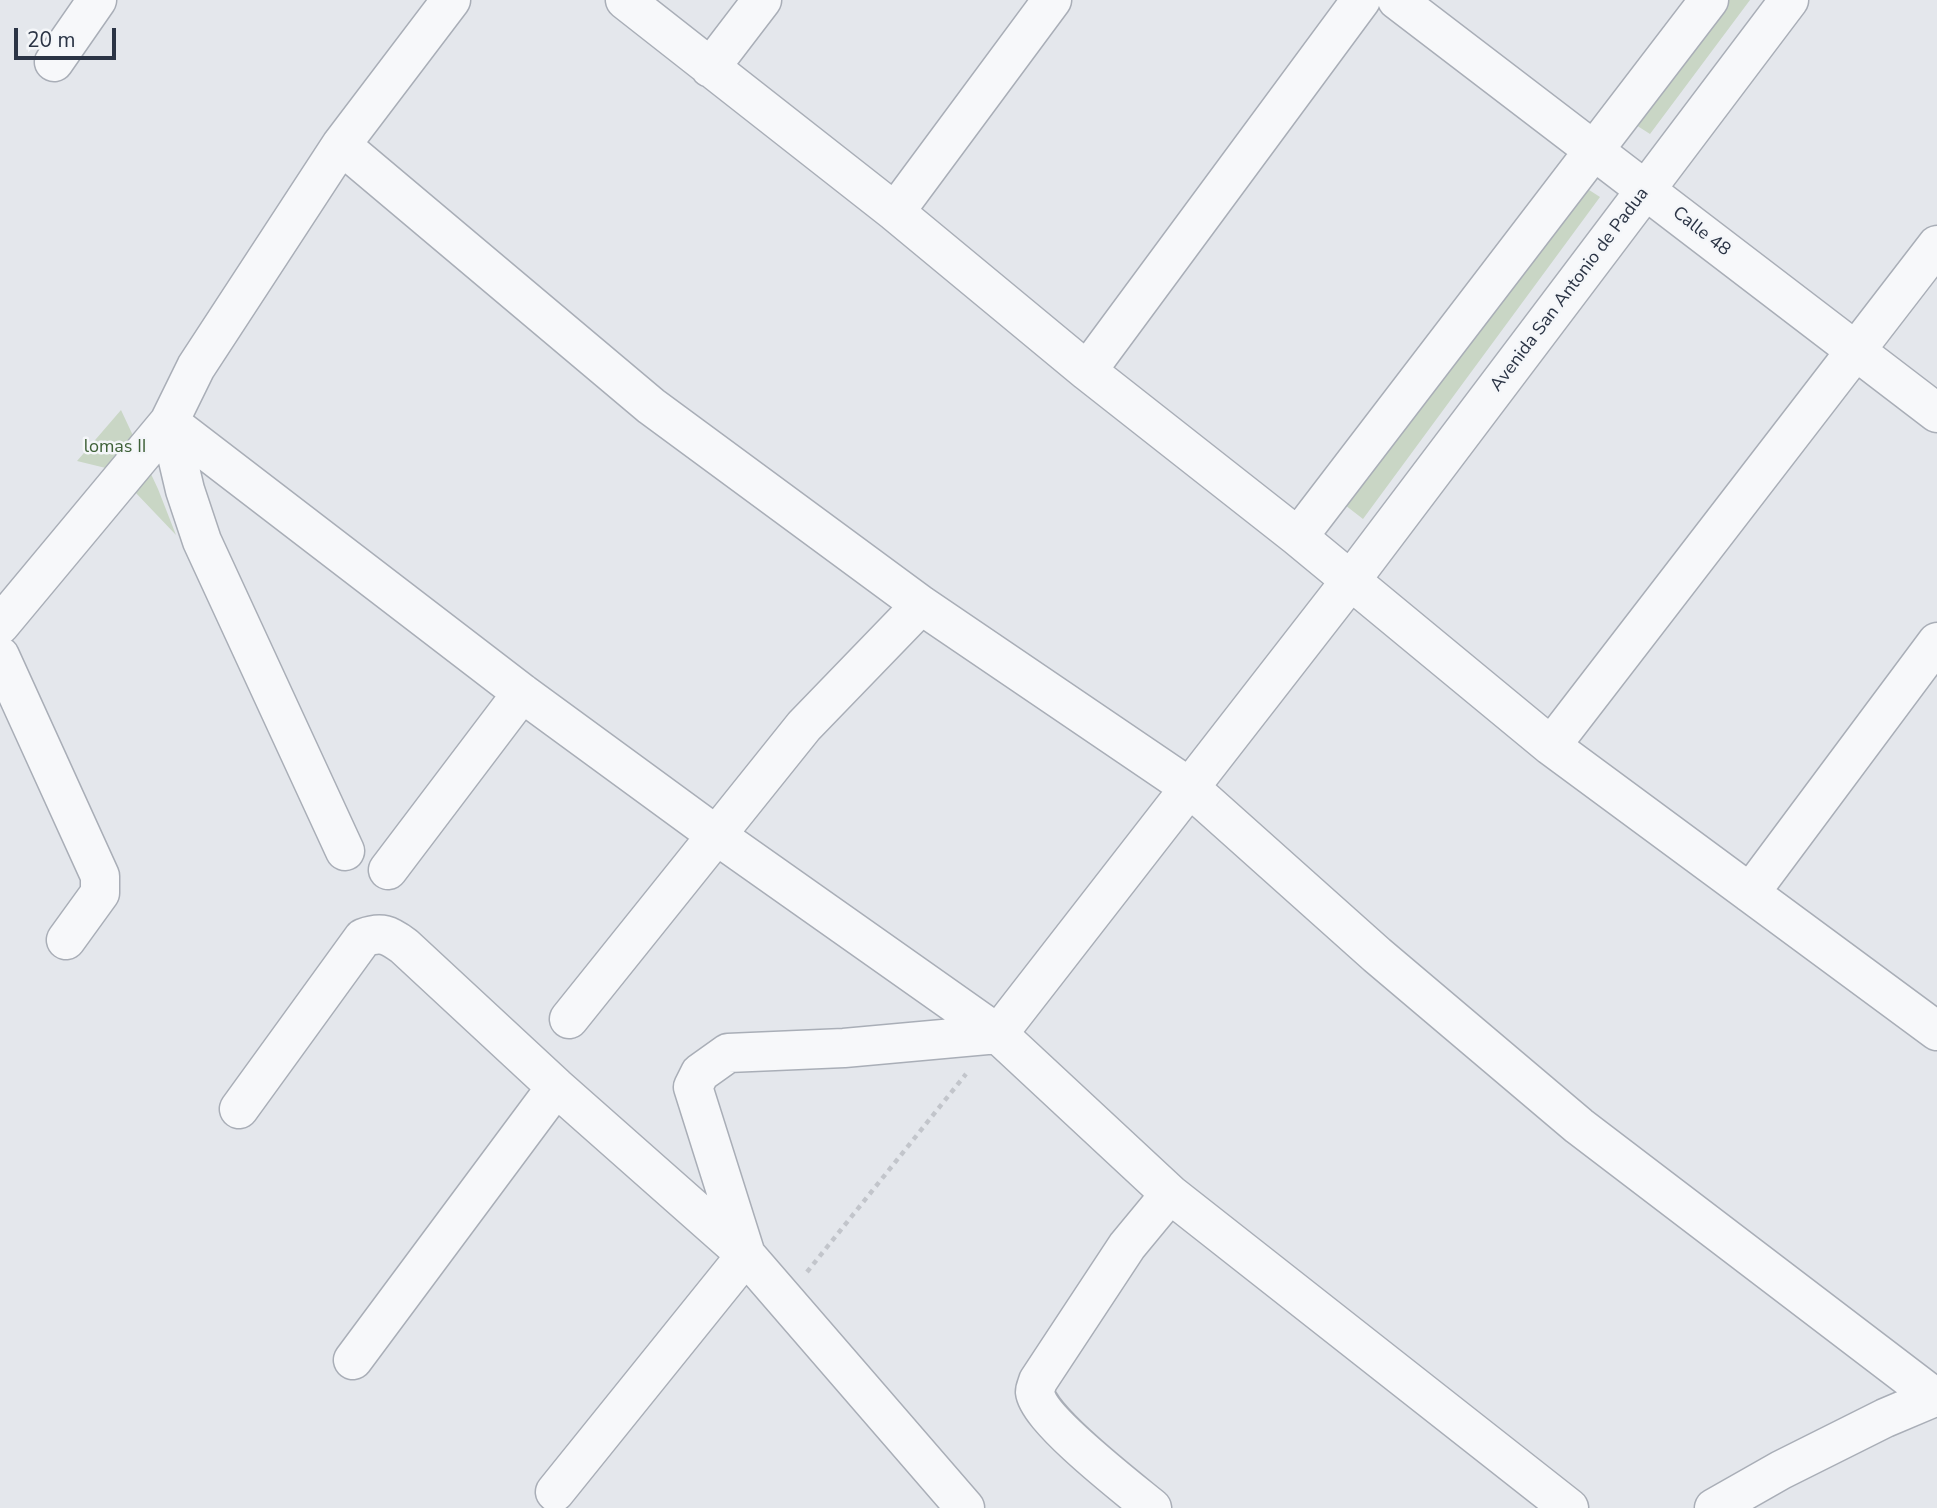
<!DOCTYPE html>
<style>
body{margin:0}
#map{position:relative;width:1937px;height:1508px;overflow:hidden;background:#e4e7ec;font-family:"Nunito Sans",sans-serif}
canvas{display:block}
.scale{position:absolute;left:14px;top:28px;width:102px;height:32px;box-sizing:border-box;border:4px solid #2b3445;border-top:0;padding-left:9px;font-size:21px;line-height:24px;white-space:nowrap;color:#2b3445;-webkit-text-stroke:5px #f4f6f9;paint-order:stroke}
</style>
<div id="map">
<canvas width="1937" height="1508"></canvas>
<div class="scale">20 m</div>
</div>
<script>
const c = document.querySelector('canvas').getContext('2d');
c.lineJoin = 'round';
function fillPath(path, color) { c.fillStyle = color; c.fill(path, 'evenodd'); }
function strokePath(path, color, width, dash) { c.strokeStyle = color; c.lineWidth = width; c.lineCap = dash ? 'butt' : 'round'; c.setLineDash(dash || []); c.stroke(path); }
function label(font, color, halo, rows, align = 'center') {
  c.font = font + ' "Nunito Sans",sans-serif'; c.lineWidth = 5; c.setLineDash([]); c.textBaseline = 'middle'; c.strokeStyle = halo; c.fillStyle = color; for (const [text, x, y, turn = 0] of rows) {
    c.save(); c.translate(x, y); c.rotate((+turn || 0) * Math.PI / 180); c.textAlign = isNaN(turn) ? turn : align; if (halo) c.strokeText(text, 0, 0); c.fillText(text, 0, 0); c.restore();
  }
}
fillPath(new Path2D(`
 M1728 0H1750L1650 134 1636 125Z
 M1586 188 1600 197 1363 519 1345 505Z
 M121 410 158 489 176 535 114 470 77 461Z`), '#c9d6c5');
const minor = new Path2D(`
 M625 0 895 212 1087 371 1298 537 1551 746 1937 1031
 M1397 0 1937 413
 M54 62 97 0
 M710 68 762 0
 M341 145 651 406 921 605 1189 787 1377 955 1579 1126 1933 1396
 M895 212 1052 0
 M1087 371 1361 0
 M169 422 522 693 716 835 998 1034 1170 1194 1569 1508
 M169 422 185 490 202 541 345 851
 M1298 537 1709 0
 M0 625 169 422 196 367 341 145 451 0
 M0 656 100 876V893L66 940
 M1551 746 1937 245
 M388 870 522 693
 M1750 893 1937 642
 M569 1019 804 726 921 605
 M239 1109 363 938C382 931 389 935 404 946L556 1087 746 1255 965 1508
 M746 1255 693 1087 700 1073 728 1053 844 1048 998 1034 1351 580 1789 0
 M353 1360 556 1087
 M555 1492 746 1255
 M1152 1508C1129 1489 1038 1419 1035 1392 1035 1388 1037 1385 1038 1381L1127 1246 1170 1194
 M1714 1508 1781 1470 1885 1418 1937 1396`);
strokePath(minor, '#a9aeb7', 41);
strokePath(new Path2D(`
 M807 1272 966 1074`), '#c2c5cb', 4.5, [5, 5]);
strokePath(minor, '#f7f8fa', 38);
label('18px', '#2b3445', '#f4f6f9', [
 ["Calle 48",1701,232,38],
 ["Avenida San Antonio de Padua",1570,290,-53]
]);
label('18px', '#3f6138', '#f4f6f9', [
 ["lomas II",115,448]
]);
</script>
